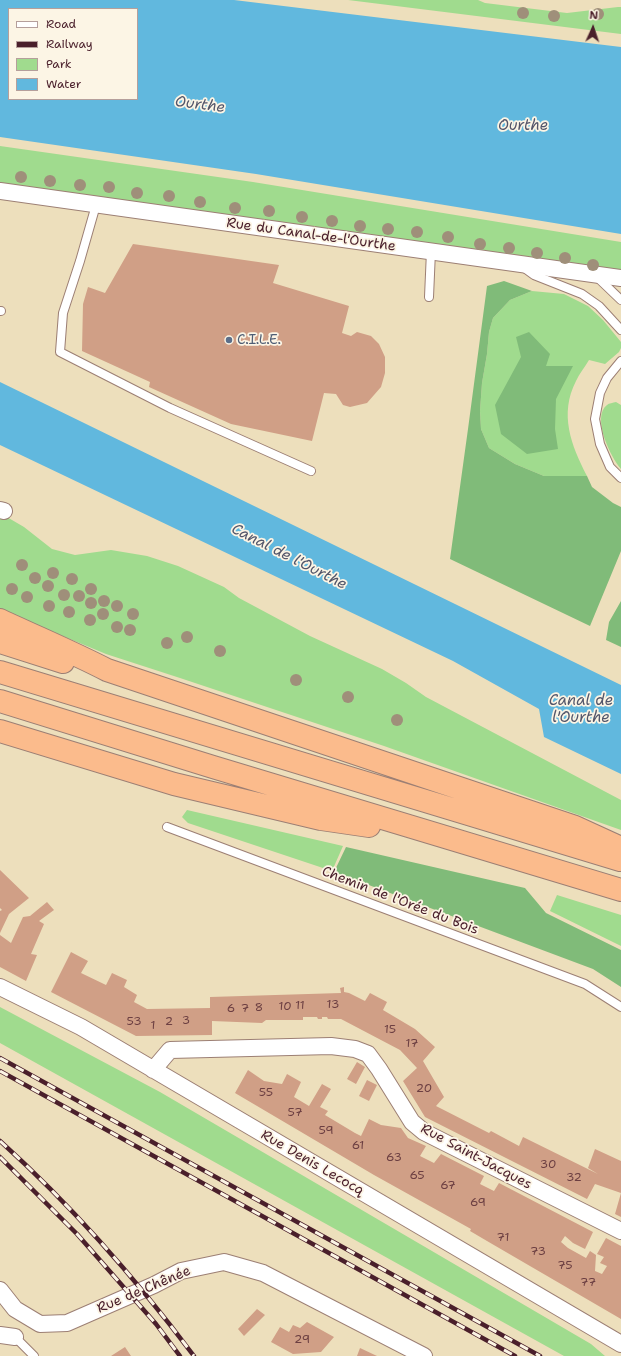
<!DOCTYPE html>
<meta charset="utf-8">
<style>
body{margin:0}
#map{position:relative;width:621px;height:1356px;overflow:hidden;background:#eddfbc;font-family:"Shantell Sans",sans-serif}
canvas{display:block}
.legend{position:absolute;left:8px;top:8px;width:130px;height:92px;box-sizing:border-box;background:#fcf5e5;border:1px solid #b59f9b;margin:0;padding:5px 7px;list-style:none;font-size:12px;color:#4a1f2b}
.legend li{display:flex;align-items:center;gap:8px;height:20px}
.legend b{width:20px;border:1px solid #b59f9b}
.north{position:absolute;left:573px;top:8px;width:40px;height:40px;-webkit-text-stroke:3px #fcf5e5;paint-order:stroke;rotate:3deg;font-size:11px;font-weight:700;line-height:16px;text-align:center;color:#4a1f2b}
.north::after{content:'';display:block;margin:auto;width:14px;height:18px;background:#4a1f2b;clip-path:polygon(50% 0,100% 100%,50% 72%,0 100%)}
</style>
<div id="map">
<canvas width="621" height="1356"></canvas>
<ul class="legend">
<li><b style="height:5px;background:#fff"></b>Road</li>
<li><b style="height:5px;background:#4a1f2b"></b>Railway</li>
<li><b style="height:11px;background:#a0db8e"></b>Park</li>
<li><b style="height:11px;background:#61b8de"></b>Water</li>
</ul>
<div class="north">N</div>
</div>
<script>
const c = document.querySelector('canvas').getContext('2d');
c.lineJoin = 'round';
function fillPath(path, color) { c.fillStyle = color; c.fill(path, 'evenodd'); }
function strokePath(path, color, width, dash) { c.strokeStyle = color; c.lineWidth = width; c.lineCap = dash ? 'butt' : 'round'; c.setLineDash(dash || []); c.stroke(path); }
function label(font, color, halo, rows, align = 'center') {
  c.font = font + ' "Shantell Sans",sans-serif'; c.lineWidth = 3.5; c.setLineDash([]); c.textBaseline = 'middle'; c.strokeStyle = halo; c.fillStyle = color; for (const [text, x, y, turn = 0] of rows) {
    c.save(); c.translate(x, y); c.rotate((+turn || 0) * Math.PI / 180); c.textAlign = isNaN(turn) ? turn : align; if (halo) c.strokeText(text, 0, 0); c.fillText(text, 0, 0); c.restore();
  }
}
fillPath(new Path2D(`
 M348 0H478L485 3 567 13 618 7H621V34Z
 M0 146 253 182 621 242V272L0 184Z
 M532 291 564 294 588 306 603 320 621 342V348L619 352 605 364 589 360C585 367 579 374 576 381 559 414 571 445 587 476H544L515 464 489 448 481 429 480 411 482 383 487 354 489 332 493 318 510 300Z
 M616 402 621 405V469C611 458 591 417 607 405 609 403 613 403 616 402Z
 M0 513 24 527 52 549 75 555 111 550 147 556 178 566 224 587 239 598 310 636 382 669 406 683 426 697 621 800V830L384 746 180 678 106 654 0 610Z
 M187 810 343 846 332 871 188 823 182 817Z
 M557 895 621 915V946L550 911Z
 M0 1007 160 1092 591 1344 605 1356H564L0 1043Z`), '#a0db8e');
fillPath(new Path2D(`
 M504 281 532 291 510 300 493 318 489 332 487 354 482 383 480 411 481 429 489 448 515 464 544 476H587L592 487 613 503 621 507V551L590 626 450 559 468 429 487 286Z
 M529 332 550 354 546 366H573L556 399 555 429 558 449 527 454 501 434 495 405 521 357 516 337Z
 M621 601V647L606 640 609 622Z
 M346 847 525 888 546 913 621 950V987L593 969 334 872Z`), '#80bb79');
fillPath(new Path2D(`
 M0 0H234L621 47V234L256 174 0 137ZM9 9H137V99H9Z
 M0 382 621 685V774L544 737 539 709 453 661 0 445Z`), '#61b8de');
fillPath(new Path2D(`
 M133 244 279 265 273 283 349 306 342 333 351 336 357 332 371 336 379 344 385 357V373L381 387 367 403 350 407 343 405 336 394 324 393 312 441 231 424 149 387 150 382 82 351 83 304 88 287 105 293Z
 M0 870 29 898 9 914 0 933V911L2 910 0 908Z
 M47 902 54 910 39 921 44 924 31 954 37 955 26 981 0 967V935L11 943 23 917 30 916Z
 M71 952 88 961 81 973 106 985 112 973 127 980 124 987 137 995 134 1002 147 1009 210 1008V997L341 993 340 988 344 987V992L349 993 365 1001 370 993 387 1002 383 1010 415 1029 435 1047 423 1061 444 1097 436 1106 489 1133 491 1131 519 1146 523 1137 598 1174 588 1168 595 1149 621 1161V1193L595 1184 587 1199 425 1117 403 1081 417 1068 400 1050 341 1019H328L327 1017H322V1019H318L317 1017H303V1020H266L262 1023 212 1021V1035L136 1036 51 992Z
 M357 1062 365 1067 356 1084 347 1079Z
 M248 1070 264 1081 282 1084 287 1074 301 1082 294 1097 309 1106 322 1084 331 1089 320 1107 328 1111 325 1115 355 1133 361 1136 369 1119 381 1125 401 1128 408 1138 426 1146 420 1156 434 1163 441 1154 484 1176 480 1184 494 1191 499 1183 593 1232 585 1249 573 1243 565 1236 561 1242 568 1248 586 1258 590 1251 596 1255 595 1271 602 1274 607 1266 600 1263 604 1257 597 1254 606 1238 621 1246V1319L487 1241 470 1231 471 1229 374 1175 235 1093Z
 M367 1080 377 1085 369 1101 359 1096Z
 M621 1193V1217L615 1214Z
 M257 1309 265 1315 244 1336 238 1329Z
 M307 1322 334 1337 321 1352 293 1354 271 1342 280 1327 289 1332 293 1325 300 1328Z
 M125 1347 131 1356H111Z
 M360 1348 377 1356H357Z`), '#d09f86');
const service = new Path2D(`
 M96 205 80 261 63 313 60 352 170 408 311 471
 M523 267 534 275 582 294 599 306 621 330
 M597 277 621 300
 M429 297 431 251
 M0 311H1
 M621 361 607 378 600 393 595 419 600 444 610 467 621 478
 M167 827 585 984 621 1007
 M15 1337 34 1356`);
const minor = new Path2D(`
 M0 191 621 278
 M0 510 4 511
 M0 987 81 1027 621 1344
 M153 1070 170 1050 331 1046 355 1049 368 1054 379 1069 412 1122 424 1132 621 1231
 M0 1290 15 1309 40 1324 67 1323 154 1285 181 1271 224 1262 263 1273 424 1356
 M0 1335 15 1337`);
const motorway = new Path2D(`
 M0 620C36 637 72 652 107 670L575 827 621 848
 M0 642 63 662
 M0 672 620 860
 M0 701 213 767 621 890
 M0 731 174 784 321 819 369 826`);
strokePath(service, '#9c7f74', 10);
strokePath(minor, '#9c7f74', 18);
strokePath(motorway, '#9c7f74', 24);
strokePath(service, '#fff', 8);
strokePath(minor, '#fff', 16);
strokePath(motorway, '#fbbb8c', 22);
const rail = new Path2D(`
 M0 1058 540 1356
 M0 1071 515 1356
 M0 1141C72 1206 136 1279 194 1356
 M0 1157 77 1234 156 1324 180 1356`);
strokePath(rail, '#4a1f2b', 4.5);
strokePath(rail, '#fcf5e5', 3, [9]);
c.fillStyle = '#9f8f7a';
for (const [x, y] of [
 [523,13],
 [598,14],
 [554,16],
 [21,177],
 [50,181],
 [80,185],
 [109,187],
 [137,193],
 [169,196],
 [200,202],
 [235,208],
 [269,211],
 [302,217],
 [332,221],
 [360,226],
 [388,229],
 [417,232],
 [448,237],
 [480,244],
 [509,248],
 [537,253],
 [565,258],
 [593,265],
 [22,565],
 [53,573],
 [35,578],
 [72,579],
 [48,586],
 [12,589],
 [91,589],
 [64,595],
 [79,596],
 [27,597],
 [104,601],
 [91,603],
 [49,606],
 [117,606],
 [69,612],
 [103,614],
 [133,614],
 [90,620],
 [117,627],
 [130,630],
 [187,637],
 [167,643],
 [220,651],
 [296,680],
 [348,697],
 [397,720]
]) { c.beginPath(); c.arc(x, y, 6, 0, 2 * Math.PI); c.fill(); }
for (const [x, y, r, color] of [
 [229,340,4,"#5c6f8a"]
]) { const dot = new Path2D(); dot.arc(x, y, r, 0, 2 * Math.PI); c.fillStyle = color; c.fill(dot); strokePath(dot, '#fcf5e5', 1.5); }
label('12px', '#6c3f42', null, [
 ["13",333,1005],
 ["11",300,1006],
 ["10",285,1007],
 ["8",259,1008],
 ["6",231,1009],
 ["7",245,1009],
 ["3",186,1021],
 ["53",134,1022],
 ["2",169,1022],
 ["1",153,1026],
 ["15",390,1030],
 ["17",412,1044],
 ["20",424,1089],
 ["55",266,1093],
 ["57",295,1113],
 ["59",326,1131],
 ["61",358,1146],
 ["63",394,1158],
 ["30",548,1165],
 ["65",417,1176],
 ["32",574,1178],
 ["67",448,1186],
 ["69",478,1203],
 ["71",503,1238],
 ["73",538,1252],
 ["75",565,1266],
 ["77",588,1283],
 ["29",302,1340]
]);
label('14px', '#4a1f2b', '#fcf5e5', [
 ["Rue du Canal-de-l'Ourthe",311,235,8],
 ["Chemin de l'Orée du Bois",400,901,21],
 ["Rue Saint-Jacques",476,1157,28],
 ["Rue Denis Lecocq",312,1163,30],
 ["Rue de Chênée",144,1290,-23]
]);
label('14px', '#4e5e75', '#fcf5e5', [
 ["C.I.L.E.",237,340]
], 'left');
label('italic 15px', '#52556a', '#fcf5e5', [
 ["Ourthe",200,105,7],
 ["Ourthe",523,126],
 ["Canal de l'Ourthe",289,557,27],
 ["Canal de",581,701],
 ["l'Ourthe",581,718]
]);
</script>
